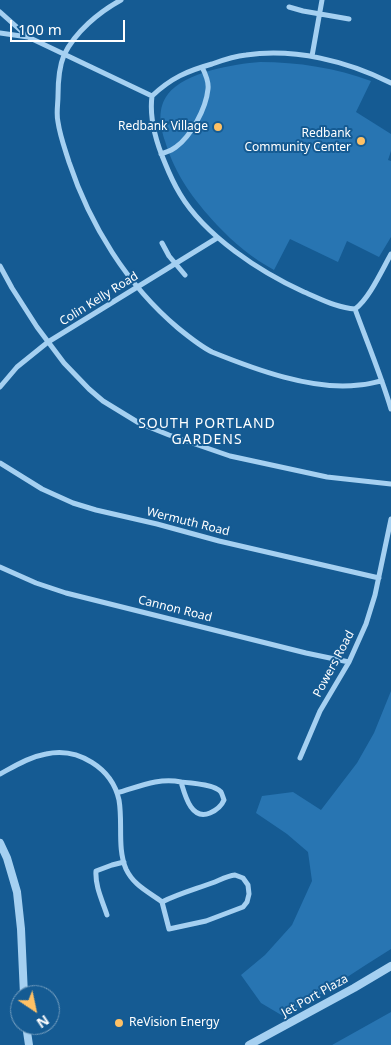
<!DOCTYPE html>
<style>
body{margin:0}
#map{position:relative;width:391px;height:1045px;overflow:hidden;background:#155b93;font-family:"Noto Sans",sans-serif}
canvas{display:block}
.north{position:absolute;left:10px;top:985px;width:50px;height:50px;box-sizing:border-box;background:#155b93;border:1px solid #739dbe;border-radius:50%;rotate:146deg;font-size:14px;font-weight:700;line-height:20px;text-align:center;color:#fff}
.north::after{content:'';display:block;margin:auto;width:18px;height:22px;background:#ffc165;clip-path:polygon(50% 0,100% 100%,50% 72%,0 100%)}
.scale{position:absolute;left:10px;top:20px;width:115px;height:22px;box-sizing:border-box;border:2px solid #fff;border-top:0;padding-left:6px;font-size:15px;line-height:18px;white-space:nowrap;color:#fff;-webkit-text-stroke:4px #155b93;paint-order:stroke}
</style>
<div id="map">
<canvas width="391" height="1045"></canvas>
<div class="north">N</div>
<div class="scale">100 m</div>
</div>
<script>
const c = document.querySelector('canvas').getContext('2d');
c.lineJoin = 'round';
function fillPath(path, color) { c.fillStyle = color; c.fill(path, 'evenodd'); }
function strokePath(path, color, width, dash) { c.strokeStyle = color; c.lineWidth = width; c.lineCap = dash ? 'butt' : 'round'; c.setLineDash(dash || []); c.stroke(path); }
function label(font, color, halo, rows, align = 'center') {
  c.font = font + ' "Noto Sans",sans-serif'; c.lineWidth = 4; c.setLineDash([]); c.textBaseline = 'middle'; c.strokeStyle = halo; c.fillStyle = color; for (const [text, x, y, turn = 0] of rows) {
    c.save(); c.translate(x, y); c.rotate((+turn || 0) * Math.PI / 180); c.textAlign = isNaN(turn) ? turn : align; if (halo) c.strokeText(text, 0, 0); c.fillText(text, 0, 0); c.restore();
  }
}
fillPath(new Path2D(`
 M260 62C298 62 336 68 371 81L356 112 391 134V151L388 160 391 161V237L379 257 347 241 338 262 290 239 274 270C252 258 234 243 217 225 194 200 175 175 165 141 160 126 157 108 168 94 185 72 234 64 260 62Z
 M391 691V949C355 971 320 997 283 1016L261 1003 241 975 265 955 292 925 312 881 308 852 287 834 256 813 262 796 293 792 321 810 357 763 374 733Z
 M391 1012V1045H332Z`), '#2875b2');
strokePath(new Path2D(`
 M121 0C99 12 75 32 64 55 59 67 58 83 58 96 58 104 56 114 58 122 60 136 65 149 69 162 90 225 127 285 178 328 189 337 200 346 212 352 254 369 313 391 359 385 367 385 375 382 382 381
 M289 7 303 11 349 19
 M0 12 28 37 152 96
 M0 33 28 37
 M312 56 322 0
 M152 96C149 119 156 142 165 163 169 173 174 184 180 194 205 236 260 272 304 292 321 299 337 308 355 309
 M152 96C171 78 187 71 212 64 223 60 234 56 246 55 295 48 347 61 391 83
 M161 154C166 152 171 151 176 147 191 136 206 109 208 89 209 82 205 73 202 67
 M162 243 169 256 185 275
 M0 266 12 288 37 327 64 363 89 389 103 401 139 423 169 435 230 456 327 477 391 484
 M355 309C367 342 381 375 391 409
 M355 309C369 299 382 270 391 254
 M0 387 17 367 48 342 217 238
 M0 463 42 489 73 503 96 510 157 524 219 541 379 578
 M0 567 36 583 66 593 306 653 349 662
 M300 758 320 711 349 662 366 624 375 595 391 519
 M0 774C15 766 29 757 46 754 78 747 112 768 119 800 123 823 117 848 126 869 134 886 149 892 162 902
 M181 782C191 783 214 784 221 792 222 794 223 797 224 800 221 807 217 810 210 813 191 821 185 795 181 782Z
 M117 793C138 787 159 777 181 782
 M235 875 243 878 248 885 249 894 247 902 243 907 206 921 169 929 162 902C178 894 196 889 212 883 220 880 227 876 235 875Z
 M107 915C102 900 95 886 96 871L112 865 124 862`), '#a5d0f1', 5);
strokePath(new Path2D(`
 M0 843 7 858 17 892 21 929 24 995
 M26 1025 29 1045
 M249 1045 354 988 391 966`), '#a5d0f1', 8);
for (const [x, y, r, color] of [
 [218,127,5,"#ffc165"],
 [361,141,5,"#ffc165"],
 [119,1023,5,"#ffc165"]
]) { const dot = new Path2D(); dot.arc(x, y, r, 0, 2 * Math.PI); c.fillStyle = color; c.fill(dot); strokePath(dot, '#155b93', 2); }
label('12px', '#fff', '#155b93', [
 ["Redbank Village",208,127],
 ["Redbank",351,134],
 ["Community Center",351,148],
 ["ReVision Energy",129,1023,"left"]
], 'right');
label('12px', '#fff', '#155b93', [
 ["Colin Kelly Road",99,299,-32],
 ["Wermuth Road",188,522,14],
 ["Cannon Road",175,609,14],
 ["Powers Road",334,664,-62],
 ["Jet Port Plaza",315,996,-29]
]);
c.letterSpacing = '1px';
label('14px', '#fff', '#155b93', [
 ["SOUTH PORTLAND",207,424],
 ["GARDENS",207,440]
]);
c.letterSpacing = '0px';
</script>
